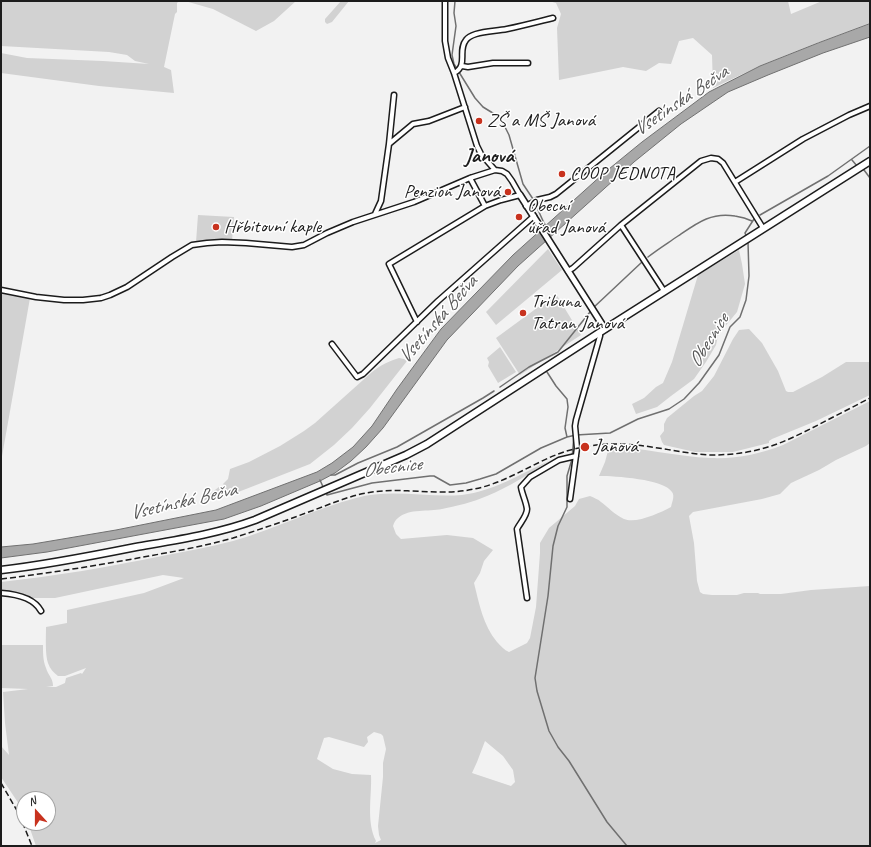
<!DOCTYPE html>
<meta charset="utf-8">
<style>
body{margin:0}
#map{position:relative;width:871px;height:847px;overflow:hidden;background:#f2f2f2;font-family:Caveat,sans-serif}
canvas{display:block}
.frame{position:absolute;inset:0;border:2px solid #1c1c1c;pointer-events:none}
.north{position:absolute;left:16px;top:791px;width:40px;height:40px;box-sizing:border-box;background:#fff;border:1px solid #a4a4a4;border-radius:50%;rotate:339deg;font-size:11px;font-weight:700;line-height:16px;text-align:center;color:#1c1c1c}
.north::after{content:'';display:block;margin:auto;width:14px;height:18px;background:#c8321e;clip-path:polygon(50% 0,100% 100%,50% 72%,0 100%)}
</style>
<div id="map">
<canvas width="871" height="847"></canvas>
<div class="frame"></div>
<div class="north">N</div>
</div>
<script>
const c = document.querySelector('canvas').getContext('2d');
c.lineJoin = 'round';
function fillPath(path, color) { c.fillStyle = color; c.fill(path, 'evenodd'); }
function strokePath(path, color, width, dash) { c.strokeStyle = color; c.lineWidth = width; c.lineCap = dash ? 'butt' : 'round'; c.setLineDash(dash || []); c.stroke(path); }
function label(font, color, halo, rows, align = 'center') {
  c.font = font + ' Caveat,sans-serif'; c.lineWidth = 3; c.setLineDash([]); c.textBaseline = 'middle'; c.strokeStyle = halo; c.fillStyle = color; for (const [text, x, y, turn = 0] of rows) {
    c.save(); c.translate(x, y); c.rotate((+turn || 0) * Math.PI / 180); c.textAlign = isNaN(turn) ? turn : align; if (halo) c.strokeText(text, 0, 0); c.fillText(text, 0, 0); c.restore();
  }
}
fillPath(new Path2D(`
 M1 1H179L177 3V12L175 14 164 67 171 70 174 93 99 86 1 73V53L27 58 103 61 149 64 135 61 127 55 109 52 1 46Z
 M185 1H296L274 21 256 31 213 9Z
 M341 1H349L332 22 327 24 325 22V19Z
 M549 1H788L791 14 822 1H870V24L817 43 762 65 713 88 712 55 693 38 679 41 671 64 659 63 646 71 623 67 559 80 557 28 561 14 556 3Z
 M198 215 234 217 232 241 215 240 196 242Z
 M548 249 562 270 496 325 486 312Z
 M739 250 742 264 745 284 737 312 723 329 718 336 716 345 706 362 694 379 671 396 657 407 636 414 632 404 644 398 656 387 663 383 672 362 698 275Z
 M1 291 30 298 1 462Z
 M556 294 581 335 520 375 496 338Z
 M749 329 762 343 778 371 786 391 788 392H793L822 377 846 362H870V395L816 421 772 439 769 441V443L733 452H695L664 445 662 442 660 436 664 431V424L667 418 694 396 702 391 714 376 733 339 739 330Z
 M500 347 516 372 498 383 488 366 489 362 487 358Z
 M399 358 404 359 407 361 370 408 352 428 334 445 310 464 228 496 200 501 219 487 222 488 224 487V485L223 484 228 479 230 469 249 462 280 446 304 431 315 423 372 372C381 365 389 361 399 358Z
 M870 401V443L866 446 836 460 819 470 791 483 780 494 762 499 693 512 689 516 694 543 697 581 700 592 703 594 712 595H737L744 593H758L760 594H781L811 590 870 586V846H36L28 823H48V799H24V815L19 804 1 777V746L9 755 5 723 3 692 28 689 1 688V645H43C43 653 43 661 46 668 48 675 53 678 53 686L46 687H56L65 683 66 678 81 673 82 674 86 668 65 676H58C54 673 50 669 48 663 45 655 46 636 46 627L67 623V610L144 593 184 578 163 575 102 588 55 598H33L9 591 1 590V582C55 576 109 567 162 556 186 551 210 547 233 541 275 529 314 509 356 498 391 488 427 498 462 495 494 491 520 474 549 461 529 474 509 487 487 496 473 502 457 506 442 509 428 512 410 508 398 518 395 520 394 523 393 526L396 534 401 539 447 535 473 538 493 550 484 561 480 573 474 583C479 603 483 625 497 642 501 646 504 650 509 652L527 643 530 638 536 607 540 553V543L549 528 575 506 579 499 590 496C594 498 598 499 601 502 608 507 615 515 624 519 636 524 660 513 671 507 672 502 675 496 672 492 664 479 615 476 599 476L605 462 609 447C643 447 676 457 711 458 736 459 760 454 783 445ZM374 732 381 734 383 736 386 749 383 763V777L378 826 379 835 381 840 375 843 376 841C366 821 372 796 371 775L352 774 333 769 317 759 324 738 329 737 364 747 368 742 367 737ZM485 741 503 756 513 770 515 782 511 786 472 773 477 762Z`), '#d2d2d2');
const water = new Path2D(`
 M870 24V37L823 53 768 75 728 92 681 124 634 162 518 266 447 340 383 428 366 447 351 461 335 473 320 481 261 506 224 519 47 552 1 558V547L33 544 116 530 216 510 317 472 332 463 353 447 372 426 397 389 441 329 513 255 604 173 642 142 709 92 760 66 818 43Z`);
fillPath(water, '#a8a8a8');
strokePath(water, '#707070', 1);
strokePath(new Path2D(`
 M455 1 454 13 456 26 452 55 454 64 475 98 483 107 496 115 504 125 509 135 523 184 533 199 544 223 546 226
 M852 160 857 166
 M862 169 864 170 870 178
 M760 215 828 176 870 146
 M747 238 745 233 754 219
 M648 257C658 249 668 243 678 236 697 223 711 212 735 216 742 217 746 218 752 221
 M593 308 642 262
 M547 372 556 386 567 399 568 407 565 428 567 437
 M500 387 529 367 558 352 590 312
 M574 435 572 459 567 476V507L558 526 553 546 548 596 535 678 537 691 549 731 558 747 569 761 607 822 627 846
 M331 475H335L358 463 397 447 483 398 494 391
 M320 480 324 489
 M326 492 327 495 372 483 430 476H434L450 485 466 483 480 479 496 474 541 448 567 437 576 435 610 433 638 419 669 409 684 399 699 383 719 355 730 327 740 317 746 300 749 276 748 242`), '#707070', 1.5);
const minor = new Path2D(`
 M445 1V41L448 58 454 73 477 146 481 154 495 170
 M462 66 468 67 493 63H528
 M454 73C469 65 457 51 466 40 468 37 473 35 476 34 486 31 497 31 507 29 522 26 537 22 553 18
 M389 144 394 95
 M470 178 485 206
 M735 182 803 139 849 115 870 106
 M526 206 537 200 550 197 556 194 659 111
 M375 214 381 201 389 144 413 124 429 121 465 107
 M621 225 664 291
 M568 271 573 268 621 225 701 161 711 158 718 159 723 163 763 228
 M1 290 36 297 64 300H83L101 298 110 295 127 287 172 257 192 245 207 243 222 242 246 243 292 247 304 245 327 233 353 222 414 202 470 178 495 170 502 171 507 174 512 181 520 195 501 200 485 206 389 264 417 322
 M332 344 357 377 363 374 438 301 534 216
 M570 499 577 448 575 426 576 420 600 336V332
 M1 593C15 594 34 598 41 611
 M527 598 517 529C520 523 527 516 527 509 526 501 522 494 521 487L530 477 559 460 576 456`);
const tertiary = new Path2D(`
 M520 195 605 329`);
const secondary = new Path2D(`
 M1 570C46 565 91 556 136 547 176 540 217 534 255 520L406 455 427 444 605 329 870 161`);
strokePath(minor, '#1c1c1c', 7);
strokePath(tertiary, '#1c1c1c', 8);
strokePath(secondary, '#1c1c1c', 9);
strokePath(minor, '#fff', 4);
strokePath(tertiary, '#fff', 5);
strokePath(secondary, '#fff', 6);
strokePath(new Path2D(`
 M1 579C51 573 100 565 149 556 177 551 205 546 233 538 258 530 282 522 306 513 326 506 345 497 366 493 402 486 439 497 474 489 512 482 542 455 579 448 590 446 600 444 611 444 644 443 677 453 710 455 730 455 749 453 768 447 785 442 802 433 818 425 835 416 853 407 870 398
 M1 783 19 814 32 846`), '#1c1c1c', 1.5, [6, 3]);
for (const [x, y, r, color] of [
 [479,121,4,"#c8321e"],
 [562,174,4,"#c8321e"],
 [508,192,4,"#c8321e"],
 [519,217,4,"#c8321e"],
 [216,227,4,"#c8321e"],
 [523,313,4,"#c8321e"],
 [585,447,5,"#c8321e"]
]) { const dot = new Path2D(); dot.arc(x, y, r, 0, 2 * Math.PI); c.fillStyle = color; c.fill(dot); strokePath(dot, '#fff', 1.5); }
label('19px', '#1c1c1c', '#fff', [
 ["ZŠ a MŠ Janová",487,121],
 ["COOP JEDNOTA",570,174],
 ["Penzion Janová",500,192,"right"],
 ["Obecní",527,206],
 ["úřad Janová",527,228],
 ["Hřbitovní kaple",224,227],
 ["Tribuna",531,302],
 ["Tatran Janová",531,324],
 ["Janová",594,447]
], 'left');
label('italic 20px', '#5b5b5b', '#fff', [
 ["Vsetínská Bečva",681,101,-34],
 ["Vsetínská Bečva",438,320,-49],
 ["Obecnice",709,341,-58],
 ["Obecnice",392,468,-7],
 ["Vsetínská Bečva",183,502,-13]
]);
label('bold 21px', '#1c1c1c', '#fff', [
 ["Janová",489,156]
]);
</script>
